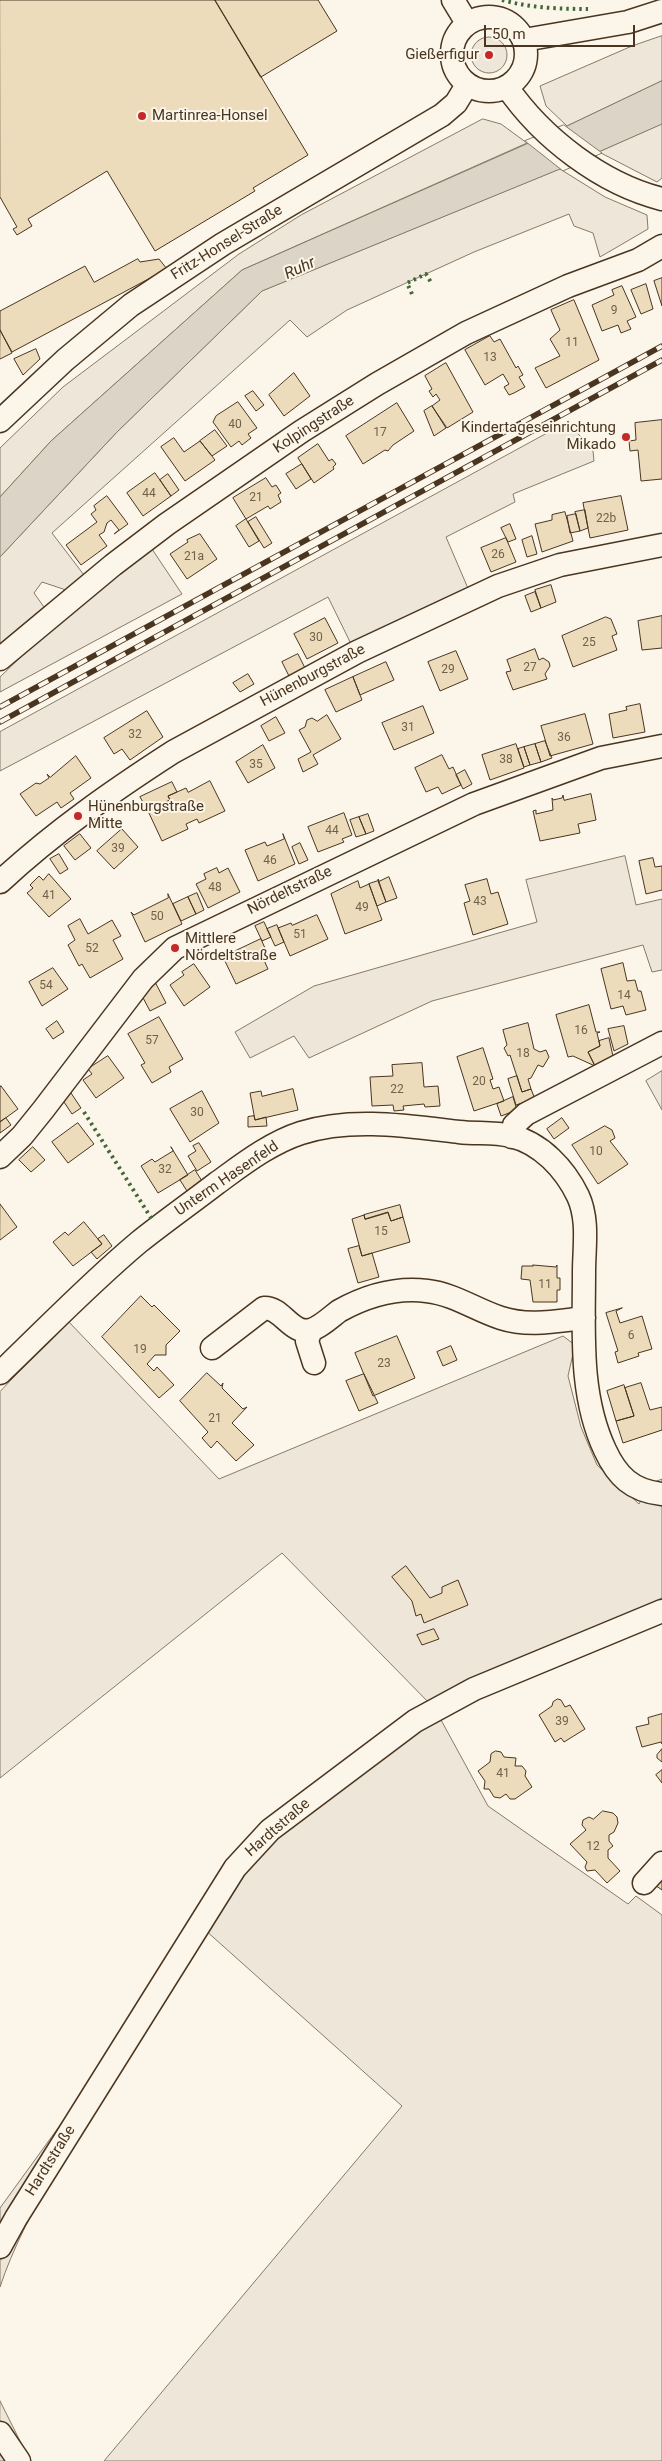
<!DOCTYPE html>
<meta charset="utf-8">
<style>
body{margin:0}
#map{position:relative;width:662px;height:2461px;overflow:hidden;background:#fbf6e9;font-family:Roboto,sans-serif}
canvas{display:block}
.scale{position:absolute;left:484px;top:25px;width:151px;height:22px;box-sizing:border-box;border:2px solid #4a3520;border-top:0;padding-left:6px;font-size:15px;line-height:18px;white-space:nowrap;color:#4a3520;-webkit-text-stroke:4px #fbf6e9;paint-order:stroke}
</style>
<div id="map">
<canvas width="662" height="2461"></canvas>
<div class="scale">50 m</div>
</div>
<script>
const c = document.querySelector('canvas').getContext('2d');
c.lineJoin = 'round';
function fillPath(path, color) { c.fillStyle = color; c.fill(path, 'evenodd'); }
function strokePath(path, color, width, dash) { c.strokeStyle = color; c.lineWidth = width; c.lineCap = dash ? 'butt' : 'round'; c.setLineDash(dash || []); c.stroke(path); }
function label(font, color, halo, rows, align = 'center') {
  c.font = font + ' Roboto,sans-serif'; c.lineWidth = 4; c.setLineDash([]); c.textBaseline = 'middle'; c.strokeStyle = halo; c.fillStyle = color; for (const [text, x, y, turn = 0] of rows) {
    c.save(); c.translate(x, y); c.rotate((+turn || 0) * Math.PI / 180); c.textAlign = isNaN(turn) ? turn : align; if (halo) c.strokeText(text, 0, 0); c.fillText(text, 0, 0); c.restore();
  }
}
const green = new Path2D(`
 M662 36V81L567 126 546 106 540 86 632 46Z
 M471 55a18 18 0 1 1 36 0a18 18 0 1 1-36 0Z
 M483 119 501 124 527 143 242 270 51 441 0 497V448L63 387 239 254 301 215Z
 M662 124V178L657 182 599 152Z
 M560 169 605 197 647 215 648 229 600 257 593 233 574 226 569 214 474 252 347 310 307 337 290 320 52 533 84 575 66 590 42 582 34 593 44 607 0 644V557L117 432 262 291Z
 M568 422 593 451 594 461 513 494 515 502 446 537 470 593 353 648 328 597 0 771V732Z
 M152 549 182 594 0 692V677L58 621Z
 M625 856 636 905 662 899V970L652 972 643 945 432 1001 309 1058 294 1036 250 1058 235 1032 314 986 537 922 526 880Z
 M662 1071V1110L646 1081Z
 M68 1321 219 1479 563 1336 575 1345 568 1376 581 1427 597 1465 639 1504 649 1484 662 1479V1598L435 1709 488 1806 628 1904 636 1896 662 1915V2461H104L402 2106 204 1929C177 1977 150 2026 120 2073 76 2141 26 2209 0 2287V2208L251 1862 290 1824 435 1709 282 1553 0 1778V1392Z
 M0 2401 30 2461H0Z`);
fillPath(green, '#ede6d9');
strokePath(green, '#887966', 1);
const water = new Path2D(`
 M662 81V124L560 169 262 291 117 432 0 557V497L51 441 242 270 567 126Z`);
fillPath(water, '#dcd4c6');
strokePath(water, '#887966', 1);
const pier = new Path2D(`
 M564 125 602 153 563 171 525 141Z`);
fillPath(pier, '#fbf6e9');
strokePath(pier, '#887966', 1);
const building = new Path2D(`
 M0 0H215L308 155 253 188 255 191 155 251 107 171 28 219 32 226 17 235 13 229 17 227 0 197Z
 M215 0H318L337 31 261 77Z
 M138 259 140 262 159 259 167 269 12 352 0 330V311L85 266 94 282Z
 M662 278V306L654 281Z
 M646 284 653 309 641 314 631 290Z
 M622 286 636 317 627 321 631 329 621 333 618 325 602 331 592 305 614 295 612 290Z
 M574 300 599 360 546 388 535 368 560 356 550 339 560 330 551 310Z
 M0 330 12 353 0 359Z
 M490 336 494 342 500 339 516 368 518 366 523 375 519 377 525 387 514 393 509 395 504 387 509 384 503 374 485 385 465 350Z
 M36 349 40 359 23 375 14 359Z
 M446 363 473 412 447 428 432 406 440 400 436 394 433 397 429 391 432 389 425 376Z
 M294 373 310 396 284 416 269 395Z
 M253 391 264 405 256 411 245 396Z
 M238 402 257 428 248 434 251 438 242 445 239 441 231 447 213 422 216 416Z
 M397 403 414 431 393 445 388 451 385 450 363 464 346 436Z
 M432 406 446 428 434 436 424 411Z
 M662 420V479L641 481 638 450 630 451 629 441 636 440 635 423Z
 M215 430 227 446 212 456 200 441Z
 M174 438 184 452 200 441 215 460 185 481 161 447Z
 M318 444 329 461 332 459 336 464 333 467 334 469 314 483 298 458Z
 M302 464 311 479 296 489 286 474Z
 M155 473 171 496 143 516 127 493Z
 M168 474 179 490 171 496 160 480Z
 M266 478 272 487 276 485 281 493 278 495 281 502 270 509 268 506 246 519 233 498Z
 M107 496 128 524 114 534 119 530 111 520 107 523 104 532 99 535 107 546 81 565 66 545 97 522 91 514 96 510 94 506Z
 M621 496 628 530 590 538 583 503Z
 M585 510 588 528 580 531 575 512Z
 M565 512 573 541 542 552 535 524 552 520V515Z
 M576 514 580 531 570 533 567 516Z
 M256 517 272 543 264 548 248 522Z
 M246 519 259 541 249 547 236 526Z
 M510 524 516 539 508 542 501 528Z
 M200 534 217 559 187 579 170 554 188 542 187 540Z
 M532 536 537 554 527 557 522 540Z
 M506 538 516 562 491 572 481 548Z
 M551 585 556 602 541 608 535 590Z
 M535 592 541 608 531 612 525 596Z
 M662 616V648L642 650 638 621Z
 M606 617 611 619 617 634 612 636 617 650 573 667 562 636Z
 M325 618 338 643 307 659 294 634Z
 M535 649 539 660 543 658 549 662 550 666 545 674 547 679 513 690 506 672 511 671 507 660Z
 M456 651 468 679 440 691 428 662Z
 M298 654 305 668 289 676 282 662Z
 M386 662 394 680 360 695 353 677Z
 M248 674 254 684 240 692 233 683Z
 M353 677 362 700 336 712 325 690Z
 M640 704 645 732 613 738 609 714 627 710 626 707Z
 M423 706 434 733 394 750 382 723Z
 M147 711 163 737 130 760 122 749 114 754 104 738Z
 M585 714 593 744 550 756 541 726Z
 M327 715 341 739 313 755 318 764 303 772 298 759 311 752 299 730 305 727 307 720 312 718 317 721Z
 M276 717 285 733 269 741 261 726Z
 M545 741 552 758 541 762 535 744Z
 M516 744 524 768 490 780 482 755Z
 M535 744 541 762 530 765 524 747Z
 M263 745 275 768 248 783 236 762Z
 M524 747 530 765 524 767 518 749Z
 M442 755 449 769 453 767 461 785 442 794 438 787 426 792 415 768Z
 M76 756 91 778 70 793 74 799 61 808 57 802 36 816 20 794 36 783 40 784 49 778 47 774 50 777Z
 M465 770 472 784 463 789 456 775Z
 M210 781 225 811 199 823 197 819 186 824 188 829 162 841 148 811 170 800 168 796 186 788 188 792Z
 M172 782 177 792 168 796 170 800 148 811 140 797Z
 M591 794 596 820 578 824 580 833 540 841 533 811 536 810V814L553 810 552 798 553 800 562 798 563 795 564 800Z
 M344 813 352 835 342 839 344 842 318 852 308 827Z
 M368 814 374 831 366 834 359 817Z
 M359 817 366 834 356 837 350 820Z
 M122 829 138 847 114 869 97 851Z
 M80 834 91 848 75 860 64 846Z
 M283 834 295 864 258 881 245 850 265 842 267 846 284 839Z
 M300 843 308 860 299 864 292 847Z
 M59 854 68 869 60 874 50 859Z
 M653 858 655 867 662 866V890L646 894 639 861Z
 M217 868 219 873 228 868 240 892 208 908 196 884 206 879 204 874Z
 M49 874 71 899 49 917 27 893 33 888 30 885 39 876 43 880Z
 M389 877 397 898 386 902 378 879 379 881Z
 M487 879 491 894 498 892 508 924 473 935 464 903 470 901 465 885Z
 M358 881 360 888 369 884 382 920 345 934 331 894Z
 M378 881 386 902 377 906 369 884Z
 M197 893 204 910 196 914 188 897Z
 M168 894 182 924 145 942 131 912 134 915 168 898Z
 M188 897 196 914 181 921 173 904Z
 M317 915 328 939 290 956 278 928 291 923 292 925Z
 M80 919 88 934 112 920 121 936 113 940 123 959 90 978 82 964 79 966 68 945 75 940 68 926Z
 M264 922 271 937 262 941 255 926Z
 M277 925 284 942 275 946 267 929Z
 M261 939 268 955 263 958 268 969 236 984 223 957Z
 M623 963 627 981 635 980 638 991H641L646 1010 626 1015 623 1006 611 1009 601 969Z
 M194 964 210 987 184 1006 170 985 184 975 182 972Z
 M53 968 68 989 42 1006 29 982Z
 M154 980 166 1003 150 1011 141 994Z
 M589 1005 596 1032H600L597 1033 600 1046 588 1052 595 1066 573 1056 568 1057 556 1015Z
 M159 1017 183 1059 169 1067 171 1072 152 1083 141 1065 145 1063 128 1034Z
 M57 1021 64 1032 53 1039 46 1029Z
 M528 1023 534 1049 540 1052 546 1050 549 1057 543 1067 538 1065 531 1078 528 1079 531 1089 522 1092 510 1055 508 1056 504 1048 507 1045 503 1030Z
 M624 1026 628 1044 614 1051 608 1029Z
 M609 1038 614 1061 597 1070 588 1052 600 1046 599 1041Z
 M483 1048 493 1079 490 1080 493 1089 499 1087 504 1101 474 1111 457 1057Z
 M108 1056 124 1078 96 1098 83 1080 92 1074 88 1069Z
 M422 1063 424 1087 438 1086 440 1106 425 1107 424 1104 403 1106 404 1110 394 1111 393 1105 372 1106 370 1077 393 1076 392 1065Z
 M517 1076 522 1092 531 1089 535 1099 516 1105 508 1079Z
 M1 1086 18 1109 0 1122V1088Z
 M293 1089 298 1110 255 1120 250 1093 261 1091 262 1096Z
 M202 1091 219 1123 190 1142 170 1109Z
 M71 1093 81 1108 72 1114 62 1099Z
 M513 1097 517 1110 501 1116 497 1104Z
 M254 1116 255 1120 266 1117 267 1126 248 1127V1117Z
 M6 1118 11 1125 0 1133V1122Z
 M562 1118 569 1128 554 1139 547 1129Z
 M78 1123 94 1144 68 1163 52 1142Z
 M605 1126 612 1130 615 1138 610 1141 628 1164 598 1184 572 1145Z
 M199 1143 211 1162 197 1171 188 1156 196 1151 193 1146Z
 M33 1147 45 1160 31 1172 19 1160Z
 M171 1147 188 1175 158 1193 141 1166 152 1159 155 1162 173 1151Z
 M195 1170 202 1181 187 1191 180 1180Z
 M0 1204 17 1227 0 1240Z
 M400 1205 403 1217 391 1221 388 1212 365 1219 364 1215Z
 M388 1213 391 1221 403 1217 410 1242 362 1256 352 1219 364 1215 365 1219Z
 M84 1222 102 1244 73 1266 53 1242 65 1232 68 1235Z
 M104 1235 112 1246 97 1259 91 1252 102 1244 98 1239Z
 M359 1246 362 1256 372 1253 379 1277 358 1283 348 1249Z
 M533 1265 556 1267 557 1265V1278H560V1290H557V1302H533L530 1280 521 1279 522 1266H533Z
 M141 1296 152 1307 154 1305 180 1331 166 1345V1355H155L147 1364 154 1371 157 1367 174 1385 159 1398 102 1337Z
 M622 1308 616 1311 620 1323 642 1316 652 1349 638 1353 639 1356 618 1363 615 1352 618 1351 606 1313Z
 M397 1336 415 1378 373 1396 355 1353Z
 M451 1346 457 1360 443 1366 437 1352Z
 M207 1373 221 1386 223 1383 222 1388 243 1409 247 1407 232 1423 254 1445 236 1461 217 1441 211 1448 202 1438 208 1432 180 1401Z
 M364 1374 378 1403 359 1411 346 1381Z
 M641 1383 650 1410 662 1407V1430L623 1443 616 1421 634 1416 625 1388Z
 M624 1385 634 1416 616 1421 607 1391Z
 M406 1566 430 1598 442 1593V1587L458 1580 468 1605 424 1623 421 1614 416 1616 412 1601 392 1577Z
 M434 1629 439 1639 422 1645 417 1635Z
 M558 1699 561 1700 565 1707 570 1705 585 1729 564 1742 561 1738 555 1742 539 1715 552 1706 553 1702Z
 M662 1714V1744L661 1742 642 1747 636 1727 649 1724 648 1718Z
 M662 1749V1762L657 1758V1755Z
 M496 1751 501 1752 504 1757 516 1758 515 1766H522L526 1771 525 1776 532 1787 515 1799H510L506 1794 500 1798 494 1797 489 1789H484L485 1781 478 1771 490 1762 491 1754Z
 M662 1770V1783L656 1775Z
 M603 1811 613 1813 617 1817 618 1823 614 1832 609 1835V1841L613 1846 608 1850V1858L620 1871 607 1883 595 1870 587 1871 585 1867 587 1862 570 1844 586 1830 582 1825 583 1820 589 1817 593 1819Z
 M662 1875V1890L655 1885Z`);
fillPath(building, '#ecdcbc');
strokePath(building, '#4a3520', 1);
const minor = new Path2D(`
 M453 0 467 23
 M452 54a37 37 0 1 1 74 0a37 37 0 1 1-74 0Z
 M524 40 628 22 662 11
 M507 87C542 138 602 184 662 199
 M0 421 65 360 131 305 223 244 442 115 456 103 467 85
 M0 659 113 565 167 524 302 431 377 384 466 333 568 286 638 260 662 246
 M0 882C54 832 111 792 173 752L357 652 498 586 560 565 662 545
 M512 1137 514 1125 526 1114 662 1043
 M0 1157 22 1136 43 1110 143 979 175 948 474 804 601 758 662 746
 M311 1330 307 1341 314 1363
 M212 1348 264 1308C282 1307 291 1335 311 1330 321 1327 331 1317 339 1311 366 1296 396 1287 427 1291 454 1294 476 1310 501 1318 528 1327 557 1321 584 1318
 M0 1373C46 1329 90 1283 139 1242 164 1222 191 1203 217 1183 242 1165 270 1143 301 1133 351 1117 408 1126 459 1132 476 1134 494 1132 511 1136 541 1143 565 1169 578 1196 589 1220 584 1247 584 1272 584 1332 579 1395 605 1450 617 1476 632 1491 662 1494
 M644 1883 662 1863
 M0 2247 16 2218 235 1868 270 1830 415 1721 474 1689 662 1611
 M0 2433 19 2461`);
strokePath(minor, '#4a3520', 25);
strokePath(minor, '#fbf6e9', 22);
const rail = new Path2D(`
 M0 707 662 346
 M0 722 662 360`);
strokePath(rail, '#4a3520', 5.5);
strokePath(rail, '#fbf6e9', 4, [11]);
strokePath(new Path2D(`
 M502 0C531 8 559 9 588 9
 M412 294 407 283 426 274 432 284
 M84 1112 153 1221`), '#436837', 4, [2.5, 4]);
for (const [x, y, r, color] of [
 [489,55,5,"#c62828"],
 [142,116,5,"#c62828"],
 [626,437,5,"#c62828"],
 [78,816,5,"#c62828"],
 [175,948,5,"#c62828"]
]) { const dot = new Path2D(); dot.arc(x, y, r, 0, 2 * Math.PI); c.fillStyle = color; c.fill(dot); strokePath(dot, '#fbf6e9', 2); }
label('12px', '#725f47', null, [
 ["9",614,311],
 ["11",572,343],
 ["13",490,358],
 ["40",235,425],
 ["17",380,433],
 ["44",149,494],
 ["21",256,498],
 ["22b",606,519],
 ["26",498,555],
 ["21a",194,557],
 ["30",316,638],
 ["25",589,643],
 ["27",530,668],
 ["29",448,670],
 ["31",408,728],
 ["32",135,735],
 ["36",564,738],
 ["38",506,760],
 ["35",256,765],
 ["44",332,831],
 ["39",118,849],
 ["46",270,861],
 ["48",215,888],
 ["41",49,896],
 ["43",480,902],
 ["49",362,908],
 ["50",157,917],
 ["51",300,935],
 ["52",92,949],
 ["54",46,986],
 ["14",624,996],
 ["16",581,1031],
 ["57",152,1041],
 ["18",523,1054],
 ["20",479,1082],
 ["22",397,1090],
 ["30",197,1113],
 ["10",596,1152],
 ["32",165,1170],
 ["15",381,1232],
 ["11",545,1285],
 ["6",631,1336],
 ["19",140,1350],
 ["23",384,1364],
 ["21",215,1419],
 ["39",562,1722],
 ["41",503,1774],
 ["12",593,1847]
]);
label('15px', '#4a3520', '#fbf6e9', [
 ["Gießerfigur",479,55,"right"],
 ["Martinrea-Honsel",152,116],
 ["Kindertageseinrichtung",616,428,"right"],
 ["Mikado",616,445,"right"],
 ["Hünenburgstraße",88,807],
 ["Mitte",88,824],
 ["Mittlere",185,939],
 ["Nördeltstraße",185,956]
], 'left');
label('15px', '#4a3520', '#fbf6e9', [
 ["Fritz-Honsel-Straße",227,243,-32],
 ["Kolpingstraße",314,425,-33],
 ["Hünenburgstraße",313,676,-28],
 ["Nördeltstraße",290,891,-26],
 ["Unterm Hasenfeld",227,1179,-34],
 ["Hardtstraße",278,1828,-41],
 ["Hardtstraße",51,2161,-58]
]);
label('italic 16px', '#4a3520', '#fbf6e9', [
 ["Ruhr",300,269,-25]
]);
</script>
